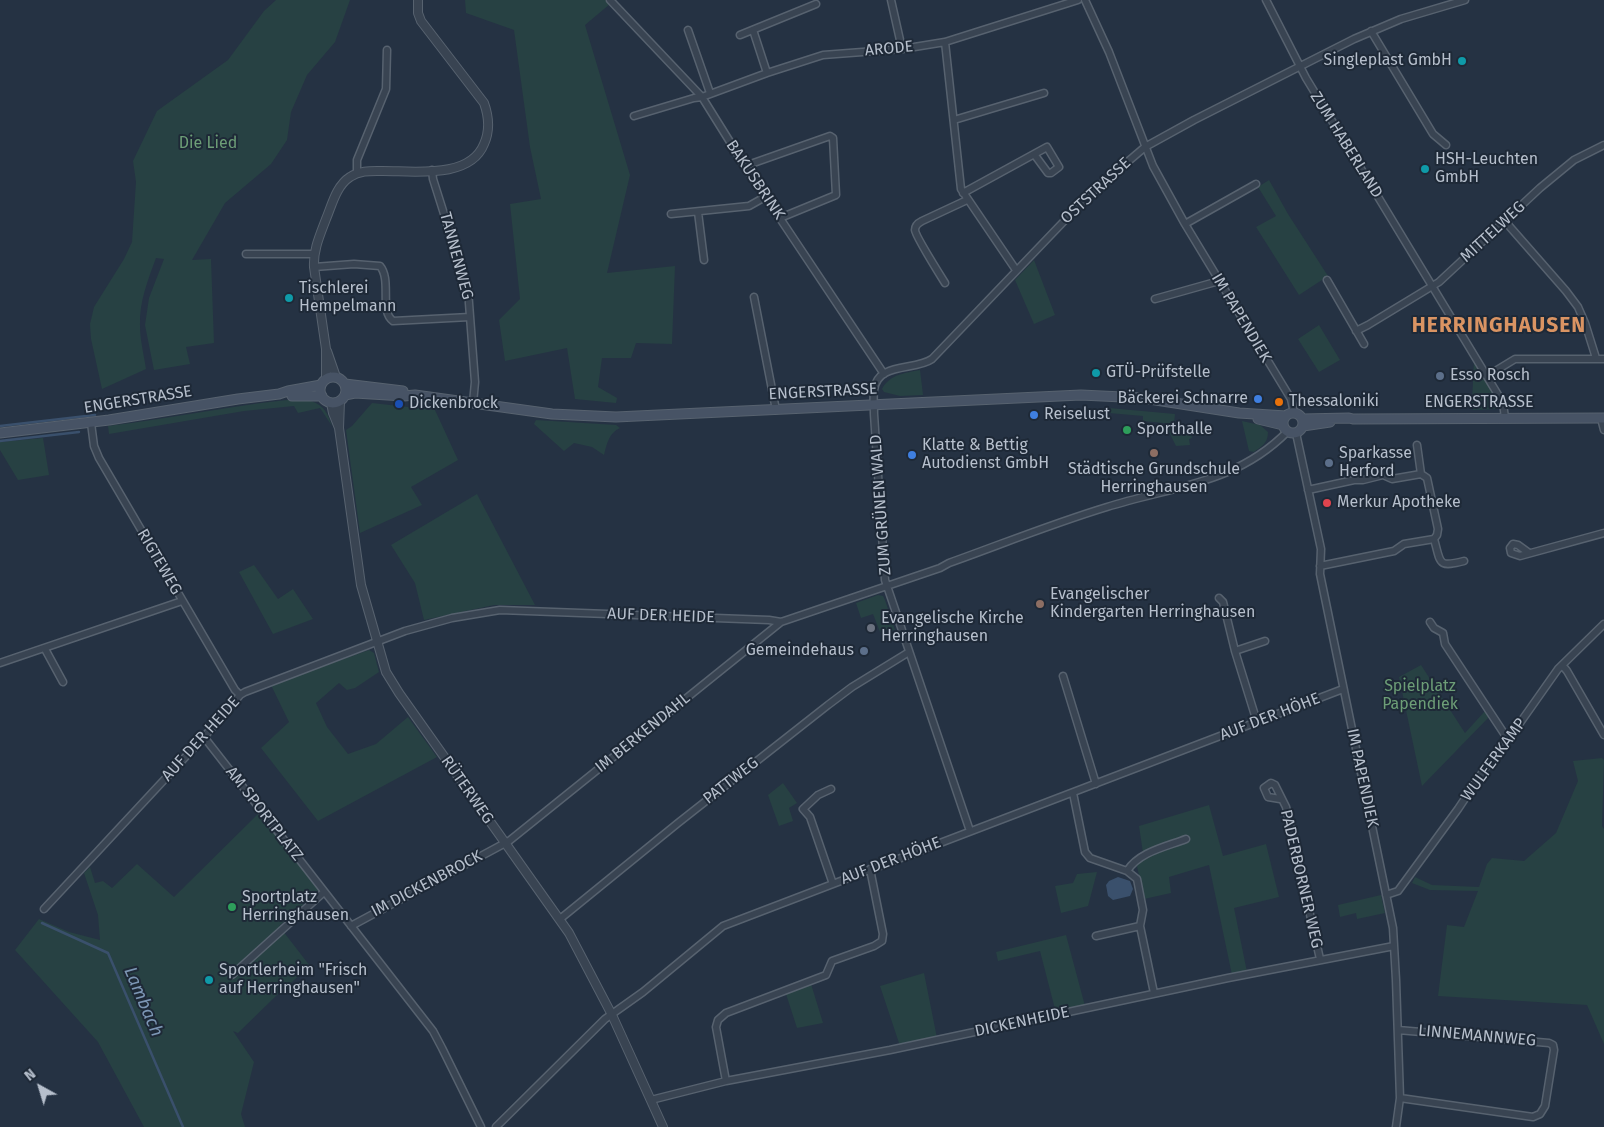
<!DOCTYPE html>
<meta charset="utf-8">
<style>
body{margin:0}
#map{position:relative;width:1604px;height:1127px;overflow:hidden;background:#253243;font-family:"Fira Sans",sans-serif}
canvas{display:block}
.north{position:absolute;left:15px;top:1062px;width:50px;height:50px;-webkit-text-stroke:4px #1e2937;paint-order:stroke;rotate:321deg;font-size:14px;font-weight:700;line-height:20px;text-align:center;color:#b6bfcc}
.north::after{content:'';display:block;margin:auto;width:18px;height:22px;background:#b6bfcc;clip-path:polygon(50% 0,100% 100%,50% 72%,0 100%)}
</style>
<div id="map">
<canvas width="1604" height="1127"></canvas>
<div class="north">N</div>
</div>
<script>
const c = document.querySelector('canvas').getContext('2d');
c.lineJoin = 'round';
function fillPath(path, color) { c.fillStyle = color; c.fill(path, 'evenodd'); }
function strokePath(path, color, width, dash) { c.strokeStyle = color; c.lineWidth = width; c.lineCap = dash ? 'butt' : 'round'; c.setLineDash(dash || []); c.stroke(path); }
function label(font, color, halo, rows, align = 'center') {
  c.font = font + ' "Fira Sans",sans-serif'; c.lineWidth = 4; c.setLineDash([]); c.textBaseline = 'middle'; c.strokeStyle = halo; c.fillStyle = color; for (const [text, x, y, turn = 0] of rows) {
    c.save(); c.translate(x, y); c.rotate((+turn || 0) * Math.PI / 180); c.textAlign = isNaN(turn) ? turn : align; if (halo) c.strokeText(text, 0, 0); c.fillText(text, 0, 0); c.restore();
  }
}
fillPath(new Path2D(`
 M276 0H350L335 42 307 75 291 112 287 140 271 164 225 203 192 260 211 259 214 343 186 347 190 364 154 370 145 325 149 298 164 259 156 258C148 280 139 302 140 326 140 340 144 355 146 369L102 389 91 339 90 324 94 307 124 259 132 242 136 182 133 161 157 111 228 60 264 11Z
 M465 0H606L610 4 585 25 630 175 607 273 675 266 672 344 636 343 631 358H602L598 387 617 398 616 403 575 399 567 348 505 361 499 320 520 299 510 204 541 199 530 147 514 30 466 13Z
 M1269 180 1288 214 1328 276 1299 295 1256 227 1276 216 1258 187Z
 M1034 260 1055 315 1034 324 1015 280Z
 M1319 325 1340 360 1319 372 1298 339Z
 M1474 361 1499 401 1496 409 1474 410 1467 406V401H1472Z
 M920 370 923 395 900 396 884 392 882 389C890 374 905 373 920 370Z
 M310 398 311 401C324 405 328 414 332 426L320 408 298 413 294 406 244 411 109 434 108 426C175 418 242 403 310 398Z
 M372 403 435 410 458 460 411 487 422 505 360 533 346 430 352 426Z
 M1109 408 1175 414 1174 424 1143 421V416L1109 413Z
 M536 420 616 425 620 428C609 433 607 443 604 455L592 447 574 443 564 451 534 424Z
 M1242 421 1260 425 1268 432C1268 443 1262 446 1254 452L1249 451Z
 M1170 426H1189L1192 438 1189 439 1190 445 1176 446 1169 432Z
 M43 438 49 475 18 480 0 450V442Z
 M477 494 535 605H494L424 620 415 583 391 545Z
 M254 565 278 599 293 589 313 619 273 634 239 572Z
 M878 595 883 596 885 600 895 630 889 631 888 629 880 632 873 614 861 618 856 603Z
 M369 650 374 653 379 672 355 688 347 690 339 683 316 703 327 727 348 754 376 744 408 717 437 757 318 821 261 748 289 722 271 685Z
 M1421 665 1465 733 1485 711 1489 717 1422 786 1399 677Z
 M1602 758 1604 760 1602 826 1604 829V1044L1587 1005 1438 996 1447 925 1464 927 1478 891 1430 890 1412 883 1415 877 1432 885 1479 887 1487 864 1492 858 1524 861 1556 833 1578 781 1573 761Z
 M783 783 797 803 789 808 793 821 779 826 768 795Z
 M1209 805 1223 856 1266 844 1279 897 1234 908 1247 972 1232 975 1209 865 1169 877 1171 893 1144 899 1137 866 1143 853 1139 826Z
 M259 813 319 890 279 926 310 966 276 996 238 1033 233 1031 254 1062 241 1114 245 1127H144L98 1042 15 950 39 919 69 932 100 940 98 915 84 873 90 867 95 883 103 881 112 888 137 864 174 897Z
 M1097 872 1088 906 1061 913 1055 886 1073 883 1077 874Z
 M1381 895 1385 913 1357 919 1356 913 1340 917 1338 905Z
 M1066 935 1085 1006 1056 1013 1040 951 998 961 996 952Z
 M924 973 937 1038 900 1046 880 986Z
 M811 984 823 1023 797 1028 786 994Z`), '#274143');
fillPath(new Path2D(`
 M1118 877 1130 881 1133 889 1130 896 1113 900 1108 896 1106 885 1109 881Z`), '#3a506c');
strokePath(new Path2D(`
 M0 426 95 415
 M0 441 79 432
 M42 923 108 953 183 1127`), '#3a506c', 2.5);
const minor = new Path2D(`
 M610 0 702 97 745 166 884 374
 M891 0 902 49
 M1085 0 1109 52 1153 166 1185 224 1291 399 1294 413
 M1266 0 1306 78 1503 403 1505 418
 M688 30 710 93
 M753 30 767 73
 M1371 31 1433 134 1446 145
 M740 35 816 4
 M945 42 961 189 1016 270
 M634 116 694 98 702 97 767 73 823 55 902 49 945 42 1078 0
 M954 120 1044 93
 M745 166 830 136 833 138 836 195 780 218
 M432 170 433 179 468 290 475 382 473 403
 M357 173V160L386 89 387 50
 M963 193 1047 147 1059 167 1051 173H1048L1034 154
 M698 212 704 260
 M671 214 749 206 765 197
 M1505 220 1510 227 1566 291 1578 307 1585 323 1596 358
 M1185 224 1256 184
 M246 254H314
 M314 267 354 264 380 266C392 280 379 311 393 321L470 317
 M1327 280 1364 344
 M945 283C940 275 915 235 915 230 915 226 918 223 922 221L967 200
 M754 297 776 410
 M1155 299 1219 281
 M1356 331 1368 325 1439 282 1540 188 1574 160 1604 145
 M1487 376 1515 359H1604
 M1601 418 1604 430
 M91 423 94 446 99 458 235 690 240 695
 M1296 433 1321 549 1320 574 1393 928 1396 980 1400 1098 1396 1127
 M1417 445 1421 474
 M1308 490 1354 480H1363L1383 475 1392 479 1421 474 1427 478 1438 529 1437 535 1434 539 1404 544 1394 551 1320 566
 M1434 539C1441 563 1437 568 1464 561
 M1529 553 1518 545 1513 544 1510 548 1511 553 1520 556 1604 533
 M1219 598 1223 602 1235 651 1257 722
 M1430 622 1434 628 1443 633 1445 644 1507 738
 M45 649 63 682
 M1235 651 1265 641
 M0 663 182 601
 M1562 665 1567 671 1604 735
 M1063 676 1096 784
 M204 737 433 1031 442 1048 481 1127
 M831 789 818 795 803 809 810 817 833 884
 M1073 793 1085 852 1090 858 1127 871 1137 879 1143 910 1140 926 1154 993
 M1280 799 1268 797 1264 788 1271 783 1275 785 1286 807 1320 959
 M970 831 885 580 874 414C874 406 873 398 874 390 877 362 915 371 932 359L1091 193 1145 147 1194 120 1354 39 1401 19 1465 0
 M1127 871C1139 852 1165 847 1186 839
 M1386 895 1398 891 1458 809 1488 764 1515 730 1558 669 1604 624
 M44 909 204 737 240 695 245 692 405 631 452 618 500 610 769 620 781 622 940 568 949 563C1002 544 1054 523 1107 507 1174 486 1236 484 1288 431
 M560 919 678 823 828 705 852 687 909 652
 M351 926 509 841 781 622
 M1096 936 1140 926
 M232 975 324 892
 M1398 1030 1549 1043 1553 1045 1554 1050 1545 1106 1540 1114 1533 1117 1400 1098
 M726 1081 716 1027 718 1020 726 1013 826 975 832 961 874 946 882 941 883 934 870 869
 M651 1100 726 1081 890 1050 1228 978 1394 946
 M496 1127 605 1019 643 992 723 926 1343 689`);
const tertiary = new Path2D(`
 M327 351 336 377
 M326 379V349L314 267C313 250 320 235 326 219 332 205 336 186 350 177 360 170 372 171 383 171 415 171 470 179 484 144 490 131 489 117 484 103L421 21 418 13V0
 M340 401 339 428 361 585 386 672 399 693 569 933 612 1015 663 1127
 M331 403 333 413 339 428`);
const secondary = new Path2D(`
 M320 390a13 13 0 1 1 26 0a13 13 0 1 1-26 0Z
 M345 384 403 391
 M345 395 355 393 404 396 415 395 552 414 616 417 1081 395 1143 398 1239 413 1286 416
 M292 396H322
 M1283 423a10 10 0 1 1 20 0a10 10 0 1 1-20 0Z
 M1258 419 1283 425
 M1302 419 1349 418 1353 419 1604 418
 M1303 426 1330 422
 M0 433 109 420 238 399 279 394 288 391 321 385`);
strokePath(minor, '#57626f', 9);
strokePath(tertiary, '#57626f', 10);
strokePath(secondary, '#57626f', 11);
strokePath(minor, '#394452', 6);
strokePath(tertiary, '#394452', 8);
strokePath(secondary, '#475365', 9);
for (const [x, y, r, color] of [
 [1462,61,5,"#0f9aa8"],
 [1425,169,5,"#0f9aa8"],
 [289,298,5,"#0f9aa8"],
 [1096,373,5,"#0f9aa8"],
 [1440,376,5,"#5c6f8a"],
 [1258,399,5,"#3f7fe0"],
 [1279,402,5,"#e8710a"],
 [399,404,5,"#1a4fb4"],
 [1034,415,5,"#3f7fe0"],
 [1127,430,5,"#2e9e5b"],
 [1154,453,5,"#8d6e63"],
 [912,455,5,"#3f7fe0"],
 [1329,463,5,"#5c6f8a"],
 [1327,503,5,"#e0444e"],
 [1040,604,5,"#8d6e63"],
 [871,628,5,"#6b7280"],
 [864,651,5,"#5c6f8a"],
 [232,907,5,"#2e9e5b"],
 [209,980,5,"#0f9aa8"]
]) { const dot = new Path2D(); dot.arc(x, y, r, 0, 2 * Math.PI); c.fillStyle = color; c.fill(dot); strokePath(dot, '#1e2937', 2); }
label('16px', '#b6bfcc', '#1e2937', [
 ["ARODE",889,49,-5],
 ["ZUM HABERLAND",1346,145,58],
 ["BAKUSBRINK",755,180,56],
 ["OSTSTRASSE",1096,191,-43],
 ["MITTELWEG",1493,232,-43],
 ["TANNENWEG",456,256,75],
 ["IM PAPENDIEK",1241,318,59],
 ["ENGERSTRASSE",823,392,-3],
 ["ENGERSTRASSE",138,400,-9],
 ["ENGERSTRASSE",1479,403],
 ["ZUM GRÜNEN WALD",881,505,-94],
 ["RIGTEWEG",159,562,60],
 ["AUF DER HEIDE",661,616,2],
 ["AUF DER HÖHE",1270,717,-21],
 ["IM BERKENDAHL",643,733,-39],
 ["AUF DER HEIDE",201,739,-48],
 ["WULFERKAMP",1494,760,-54],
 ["IM PAPENDIEK",1362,778,78],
 ["PATTWEG",731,781,-38],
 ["RÜTERWEG",467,790,55],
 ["AM SPORTPLATZ",264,814,52],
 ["AUF DER HÖHE",891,861,-21],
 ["PADERBORNER WEG",1301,879,77],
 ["IM DICKENBROCK",427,884,-28],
 ["DICKENHEIDE",1022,1022,-12],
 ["LINNEMANNWEG",1477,1036,5]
]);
label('16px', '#b6bfcc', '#1e2937', [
 ["Singleplast GmbH",1452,61,"right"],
 ["HSH-Leuchten",1435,160],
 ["GmbH",1435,178],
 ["Tischlerei",299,289],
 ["Hempelmann",299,307],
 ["GTÜ-Prüfstelle",1106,373],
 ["Esso Rosch",1450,376],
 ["Bäckerei Schnarre",1248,399,"right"],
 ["Thessaloniki",1289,402],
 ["Dickenbrock",409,404],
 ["Reiselust",1044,415],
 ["Sporthalle",1137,430],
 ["Klatte & Bettig",922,446],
 ["Autodienst GmbH",922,464],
 ["Sparkasse",1339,454],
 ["Herford",1339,472],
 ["Städtische Grundschule",1154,470,"center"],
 ["Herringhausen",1154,488,"center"],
 ["Merkur Apotheke",1337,503],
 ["Evangelischer",1050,595],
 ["Kindergarten Herringhausen",1050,613],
 ["Evangelische Kirche",881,619],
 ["Herringhausen",881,637],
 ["Gemeindehaus",854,651,"right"],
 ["Sportplatz",242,898],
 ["Herringhausen",242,916],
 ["Sportlerheim \"Frisch",219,971],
 ["auf Herringhausen\"",219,989]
], 'left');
label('16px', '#6d9e77', '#1e2937', [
 ["Die Lied",208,144],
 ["Spielplatz",1420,687],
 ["Papendiek",1420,705]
]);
label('italic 18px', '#7c96b4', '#1e2937', [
 ["Lambach",143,1002,67]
]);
c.letterSpacing = '1px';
label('bold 21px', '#da9463', '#1e2937', [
 ["HERRINGHAUSEN",1499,326]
]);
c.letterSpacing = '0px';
</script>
